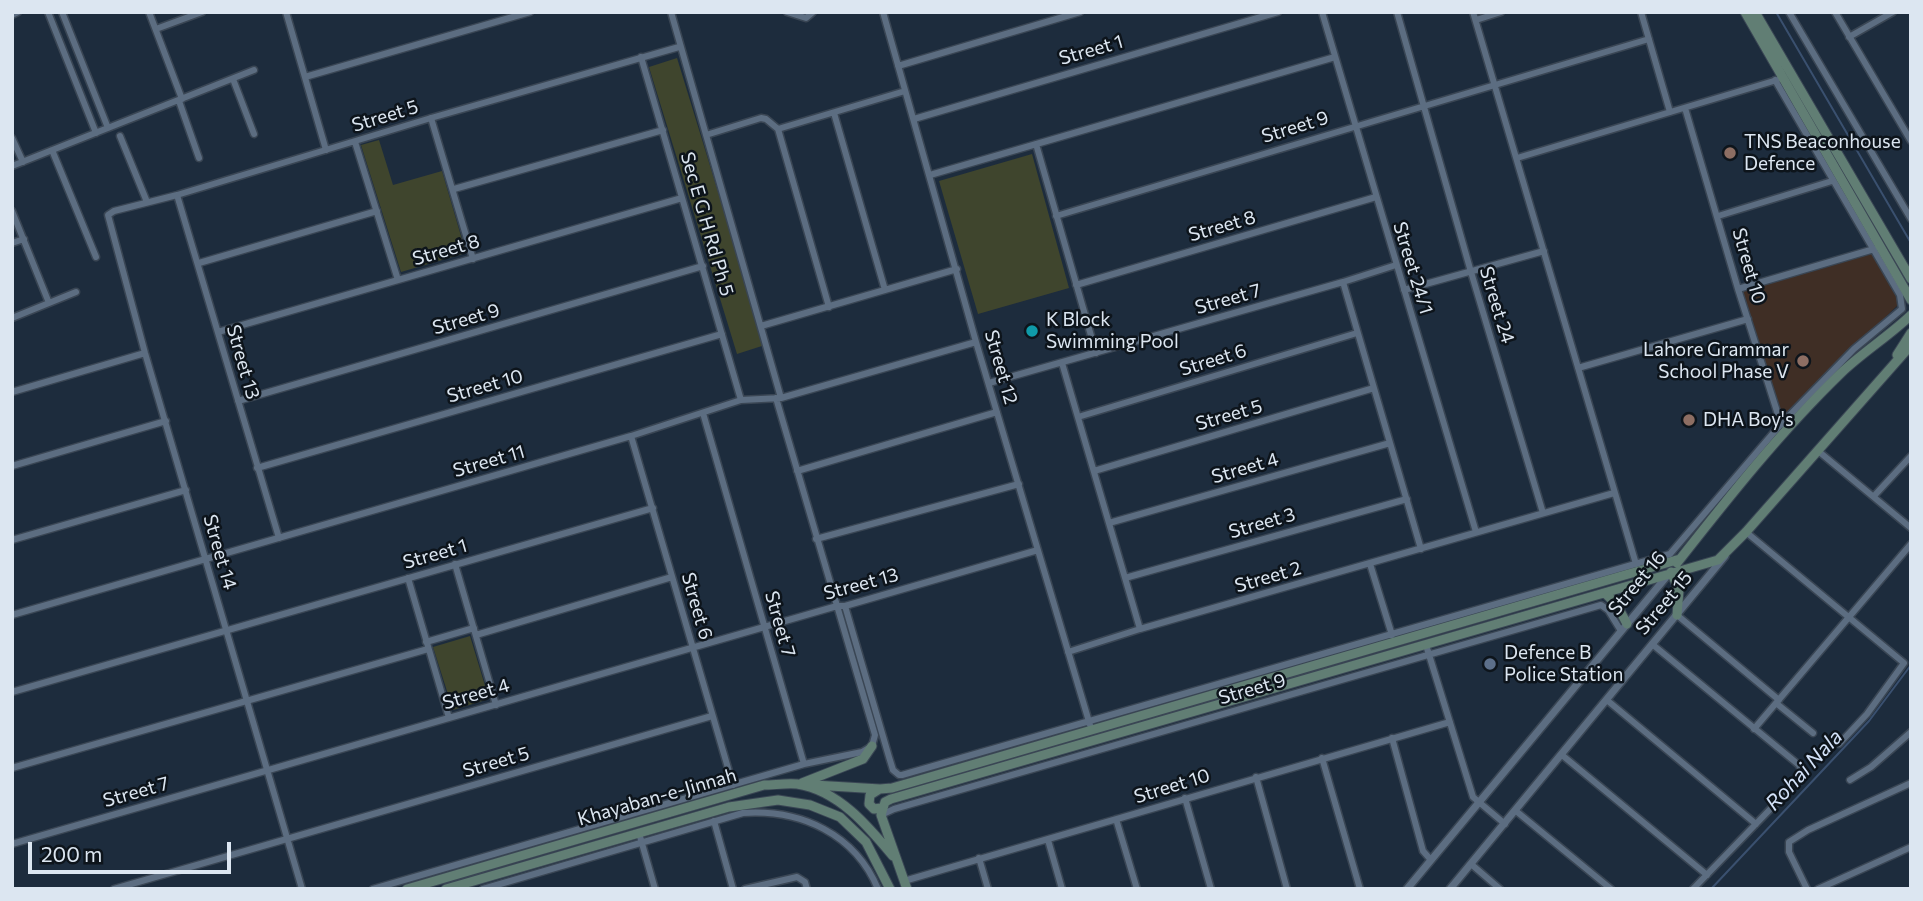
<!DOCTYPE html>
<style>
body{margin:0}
#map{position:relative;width:1923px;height:901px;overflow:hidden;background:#1d2c3d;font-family:Commissioner,sans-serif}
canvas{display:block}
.frame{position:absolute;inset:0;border:14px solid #dce6f1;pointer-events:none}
.scale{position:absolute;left:28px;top:842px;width:203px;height:32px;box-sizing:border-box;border:4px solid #dce6f1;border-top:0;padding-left:9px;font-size:21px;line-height:24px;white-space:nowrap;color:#dce6f1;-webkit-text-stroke:5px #0d141b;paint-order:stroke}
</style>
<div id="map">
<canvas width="1923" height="901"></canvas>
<div class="frame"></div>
<div class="scale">200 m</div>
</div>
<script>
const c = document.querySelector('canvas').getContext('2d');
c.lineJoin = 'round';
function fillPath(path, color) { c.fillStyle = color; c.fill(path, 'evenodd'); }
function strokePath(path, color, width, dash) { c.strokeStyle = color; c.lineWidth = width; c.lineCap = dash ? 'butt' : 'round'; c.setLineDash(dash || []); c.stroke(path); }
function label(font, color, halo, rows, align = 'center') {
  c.font = font + ' Commissioner,sans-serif'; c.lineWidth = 5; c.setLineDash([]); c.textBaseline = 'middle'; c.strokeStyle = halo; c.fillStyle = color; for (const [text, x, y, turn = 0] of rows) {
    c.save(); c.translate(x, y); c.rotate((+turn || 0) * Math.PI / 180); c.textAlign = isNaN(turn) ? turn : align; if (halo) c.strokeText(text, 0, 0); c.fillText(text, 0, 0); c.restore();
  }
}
fillPath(new Path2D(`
 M1873 251 1900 303 1782 419 1742 290Z`), '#3f2e25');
fillPath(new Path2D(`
 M677 58 765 345 737 354 649 67Z
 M379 140 393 185 442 171 466 253 401 272 361 145Z
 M1032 154 1069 288 978 314 939 181Z
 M470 636 489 699 453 710 433 647Z`), '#3f452d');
strokePath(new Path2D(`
 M1776 12 1911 243
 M1711 889 1869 721 1911 665`), '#3a506f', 2);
const minor = new Path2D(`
 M48 12 96 133
 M62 12 108 128
 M149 12 182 99
 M286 12 326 150
 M671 12 781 398
 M787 12 806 18 813 12
 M883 12 976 342 1090 725
 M1322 12 1476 532
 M1397 12 1471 272 1543 513
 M1473 12 1636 564
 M1641 12 1670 112
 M1789 12 1911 219
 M1835 12 1911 141
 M12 15 18 12
 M1476 20 1501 12
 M156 29 202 12
 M1849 37 1893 12
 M641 57 741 400
 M898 66 1080 12
 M305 77 530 12
 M233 79 254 134
 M179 101 199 158
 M1685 108 1738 289 1781 424 1784 425
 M834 113 885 290
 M431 118 473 259
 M914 119 1278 12
 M778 129 905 91
 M706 135 761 118 766 119 778 129 829 307
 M120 136 147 202
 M12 138 23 162
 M355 142 398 280
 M1036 144 1096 353
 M52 150 96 257
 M1517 158 1777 80
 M12 166 254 70
 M930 175 1335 57
 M454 189 663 130
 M177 195 279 538
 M12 211 49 303
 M1056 216 1649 39
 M1718 216 1832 181
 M12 243 24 239
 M199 263 377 211
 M1343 282 1421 549
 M1076 285 1376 197
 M1738 289 1874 249
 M1404 290 1544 251
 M12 318 76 292
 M761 326 957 269
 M218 332 682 198
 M1062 363 1140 629
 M1578 368 1748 319
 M989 383 1343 282 1396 265
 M12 392 145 353
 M238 401 703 266
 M703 413 804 764
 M1078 417 1357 333
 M631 436 733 785
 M1817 450 1911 528
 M12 466 166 421
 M257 468 722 334
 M797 471 997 412
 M1094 471 1374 388
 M1874 496 1911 456
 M1109 523 1390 443
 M1746 532 1904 663 1867 714 1839 744
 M816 539 1019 484
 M12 540 186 490
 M455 564 496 705
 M1370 564 1392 635
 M408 578 449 718
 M1125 578 1407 499
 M845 606 889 757 893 770 899 775H902L1670 554 1781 424 1854 349 1902 309 1900 295 1775 80
 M12 615 631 436 741 400 781 398 976 342
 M1677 615 1779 700
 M476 635 672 577
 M426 642 474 628
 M1652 644 1799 765 1802 773 1781 798 1693 889
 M1426 645 1473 797 1505 824
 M1068 652 1140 629 1614 493
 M12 692 653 508
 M1608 701 1756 824
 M1776 703 1813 733
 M1754 729 1911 544
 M1392 738 1423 851 1431 860
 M1562 755 1707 875
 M1322 758 1360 889
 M12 768 428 649
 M1256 777 1287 889
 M1850 780 1871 767 1911 732
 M1185 798 1211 889
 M1516 811 1611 889
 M881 815 894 809 1601 605 1608 610 1621 631
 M1116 819 1137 889
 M714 821 733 889
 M639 833 655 889
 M1048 840 1062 889
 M12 844 837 606H845L1038 550
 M979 858 988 889
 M1471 864 1500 889
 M904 881 1450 722
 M114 889 712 716
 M302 889 145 353 108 215 114 211 177 195 431 118 679 47
 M373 889 804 764 862 752 872 746 875 735 776 398
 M483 889 743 813C801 809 855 834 878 889
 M745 889 797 877 805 882 807 889
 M1807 889 1789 852V842L1808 830 1911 783
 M1818 889 1911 847`);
const tertiary = new Path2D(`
 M1407 889 1667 576
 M1450 889 1725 556`);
const secondary = new Path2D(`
 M1745 12 1911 300
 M1755 12 1911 279
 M1897 355 1911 333
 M1677 563C1728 498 1781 431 1841 373 1863 352 1889 336 1911 315
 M1671 572 1679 590 1677 615
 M1605 593 1617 605 1627 624
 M802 783 863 759 872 746
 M797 784 880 789 892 788 1680 559
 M878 790 870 795 869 804 874 809 881 808
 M407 889 764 785C774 785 786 783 797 784 838 790 868 826 893 856
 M446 889 729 807 778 800 810 805 840 817 866 842 890 889
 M907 889 881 815 885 802 891 799 1718 560 1746 532 1911 345`);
strokePath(minor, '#3a4654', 9);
strokePath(tertiary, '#3a4654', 10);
strokePath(secondary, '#3a4654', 11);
strokePath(minor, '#5c6d81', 6);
strokePath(tertiary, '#5c6d81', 7);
strokePath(secondary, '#617e74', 9);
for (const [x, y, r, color] of [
 [1730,153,7,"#8d6e63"],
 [1032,331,7,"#0f9aa8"],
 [1803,361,7,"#8d6e63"],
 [1689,420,7,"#8d6e63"],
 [1490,664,7,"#5c6f8a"]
]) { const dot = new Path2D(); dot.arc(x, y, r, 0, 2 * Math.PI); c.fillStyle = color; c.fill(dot); strokePath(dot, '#0d141b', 2.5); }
label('19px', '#dce6f1', '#0d141b', [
 ["Street 1",1091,50,-16],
 ["Street 5",385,116,-17],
 ["Street 9",1295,127,-17],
 ["Sec E G H Rd Ph 5",707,224,74],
 ["Street 8",1222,226,-16],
 ["Street 8",446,250,-16],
 ["Street 10",1749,266,74],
 ["Street 24/1",1413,268,73],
 ["Street 7",1228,299,-16],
 ["Street 24",1497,305,73],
 ["Street 9",466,319,-16],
 ["Street 6",1213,360,-17],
 ["Street 13",243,362,74],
 ["Street 12",1001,367,74],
 ["Street 10",485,386,-16],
 ["Street 5",1229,415,-16],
 ["Street 11",489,461,-16],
 ["Street 4",1245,468,-16],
 ["Street 3",1262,523,-16],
 ["Street 14",220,552,74],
 ["Street 1",435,554,-16],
 ["Street 2",1268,577,-16],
 ["Street 16",1637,583,-50],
 ["Street 13",861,584,-15],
 ["Street 15",1664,603,-50],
 ["Street 6",697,606,74],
 ["Street 7",780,624,74],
 ["Street 9",1252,689,-16],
 ["Street 4",476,694,-16],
 ["Street 5",496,762,-16],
 ["Street 10",1172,786,-17],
 ["Street 7",136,792,-16],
 ["Khayaban-e-Jinnah",657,797,-16]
]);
label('19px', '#dce6f1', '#0d141b', [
 ["TNS Beaconhouse",1744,142],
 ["Defence",1744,164],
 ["K Block",1046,320],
 ["Swimming Pool",1046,342],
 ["Lahore Grammar",1789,350,"right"],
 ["School Phase V",1789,372,"right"],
 ["DHA Boy's",1703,420],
 ["Defence B",1504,653],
 ["Police Station",1504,675]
], 'left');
label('italic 21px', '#d4e3fa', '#0d141b', [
 ["Rohai Nala",1804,770,-47]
]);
</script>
